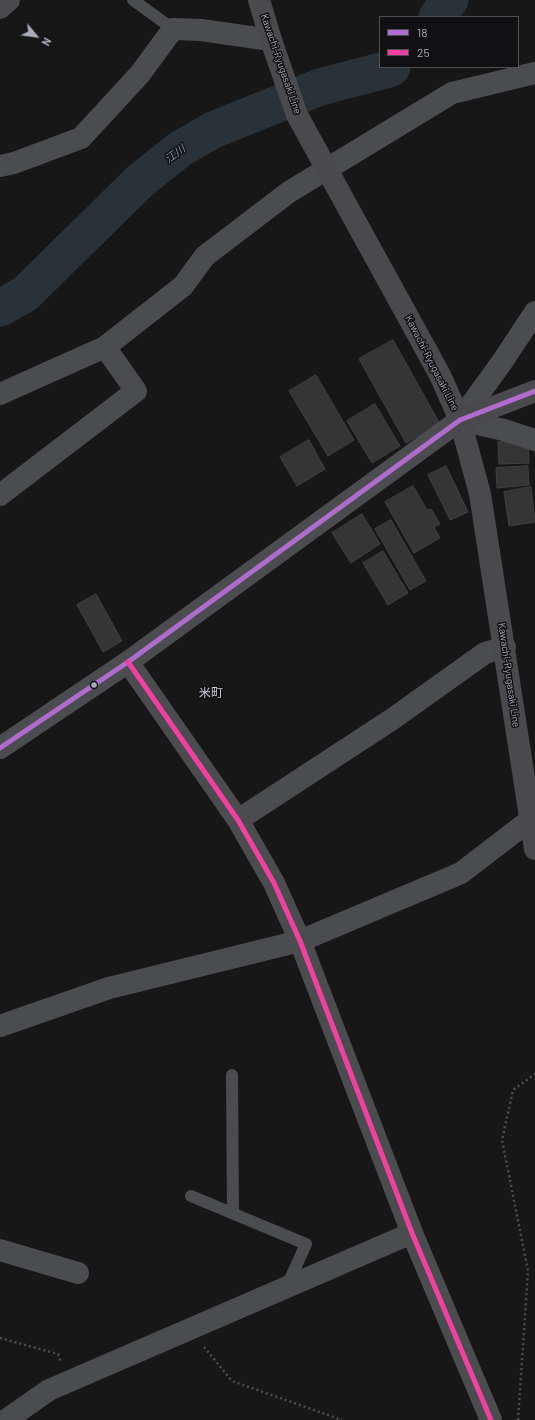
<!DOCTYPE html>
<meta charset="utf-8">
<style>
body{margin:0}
#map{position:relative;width:535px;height:1420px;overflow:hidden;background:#171717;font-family:Barlow,sans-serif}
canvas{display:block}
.legend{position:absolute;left:379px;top:16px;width:140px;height:52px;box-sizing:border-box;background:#111113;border:1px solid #4d4f55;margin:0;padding:5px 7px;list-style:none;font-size:12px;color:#a8adb8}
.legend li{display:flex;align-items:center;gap:8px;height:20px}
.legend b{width:20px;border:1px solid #4d4f55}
.north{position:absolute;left:16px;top:16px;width:40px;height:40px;-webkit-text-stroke:3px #111113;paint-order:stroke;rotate:119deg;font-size:11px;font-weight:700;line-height:16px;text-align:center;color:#a8adb8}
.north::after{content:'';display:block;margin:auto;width:14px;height:18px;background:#a8adb8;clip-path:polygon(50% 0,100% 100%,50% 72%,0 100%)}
</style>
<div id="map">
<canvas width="535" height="1420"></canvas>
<ul class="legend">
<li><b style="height:5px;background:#b06ccc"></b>18</li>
<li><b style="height:5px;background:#f240a1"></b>25</li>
</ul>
<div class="north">N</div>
</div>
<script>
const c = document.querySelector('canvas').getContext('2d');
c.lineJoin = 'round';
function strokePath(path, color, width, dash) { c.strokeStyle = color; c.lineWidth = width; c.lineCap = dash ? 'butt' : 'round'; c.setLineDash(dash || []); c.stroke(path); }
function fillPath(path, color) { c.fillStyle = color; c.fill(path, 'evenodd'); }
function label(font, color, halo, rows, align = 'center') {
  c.font = font + ' Barlow,"Noto Sans JP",sans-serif'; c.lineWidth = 3; c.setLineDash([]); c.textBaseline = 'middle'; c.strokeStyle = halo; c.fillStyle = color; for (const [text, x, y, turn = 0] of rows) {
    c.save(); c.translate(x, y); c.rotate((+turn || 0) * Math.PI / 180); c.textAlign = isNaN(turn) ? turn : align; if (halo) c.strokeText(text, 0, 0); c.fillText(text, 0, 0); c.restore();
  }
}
strokePath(new Path2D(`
 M437 17 450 0
 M0 308 25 294 140 181 180 149 213 130 320 87 389 69 392 67`), '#2a3239', 37);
const building = new Path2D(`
 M393 340 440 424 406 443 359 359Z
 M316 375 354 440 328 456 289 391Z
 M375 404 400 446 372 463 347 421Z
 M309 440 325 469 297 486 280 457Z
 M528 441 529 463 499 464 498 442Z
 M446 466 468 512 450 520 428 475Z
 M528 466 529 485 497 488 496 468Z
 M413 486 427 510 431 509 440 524 434 527 440 538 414 553 385 502Z
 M531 487 535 522 509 526 504 492Z
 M362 514 380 544 351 563 332 533Z
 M391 520 426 581 410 590 375 529Z
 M383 551 408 593 388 605 363 563Z
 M96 594 122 641 103 652 77 605Z`);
fillPath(building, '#353536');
strokePath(building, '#3f4043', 1);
strokePath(new Path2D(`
 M0 1338 58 1354 61 1363
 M204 1347 232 1381 342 1420
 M518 1420 528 1271 502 1140 513 1090 535 1074`), '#4d4e52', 2.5, [2, 3]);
strokePath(new Path2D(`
 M133 0 173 29
 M232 1075 233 1213
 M191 1196 306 1244 287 1286`), '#4b4c50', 12);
strokePath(new Path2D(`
 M0 166 14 163 81 138 140 74 173 29 201 30 271 40
 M0 394 105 347 183 286 205 256 289 192 452 93 535 73
 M460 420 504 430 535 440
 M0 495 136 391 105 347
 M128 662 238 820 274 883 300 941 412 1233 491 1420
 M238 820 391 720 485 653 505 647
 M0 1026 109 988 300 941 461 873 530 820
 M0 1250 78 1273
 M6 1420 49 1390 412 1233`), '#4b4c50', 22);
strokePath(new Path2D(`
 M0 748 128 662 460 420 502 362 535 312`), '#4b4c50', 22);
strokePath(new Path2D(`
 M259 0 271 40 297 115 440 375 460 420 480 494 535 849
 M0 8 9 0
 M460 420 535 391`), '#4a4a4e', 22);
strokePath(new Path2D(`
 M0 748 128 662 460 420 535 391`), '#b06ccc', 5);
strokePath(new Path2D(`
 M128 662 238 820 274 883 300 941 412 1233 491 1420`), '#f240a1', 5);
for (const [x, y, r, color] of [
 [94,685,3.5,"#a8adb8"]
]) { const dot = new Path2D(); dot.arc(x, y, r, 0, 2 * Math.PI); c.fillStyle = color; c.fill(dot); strokePath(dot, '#111113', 1.5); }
label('10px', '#a8adb8', '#111113', [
 ["Kawachi-Ryugasaki Line",281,64,71],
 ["Kawachi-Ryugasaki Line",432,363,63],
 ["Kawachi-Ryugasaki Line",509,675,82]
]);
label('italic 11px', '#7f9bb3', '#111113', [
 ["江川",175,154,-36]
]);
label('12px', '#c9ccd4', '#111113', [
 ["米町",211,693]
]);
</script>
